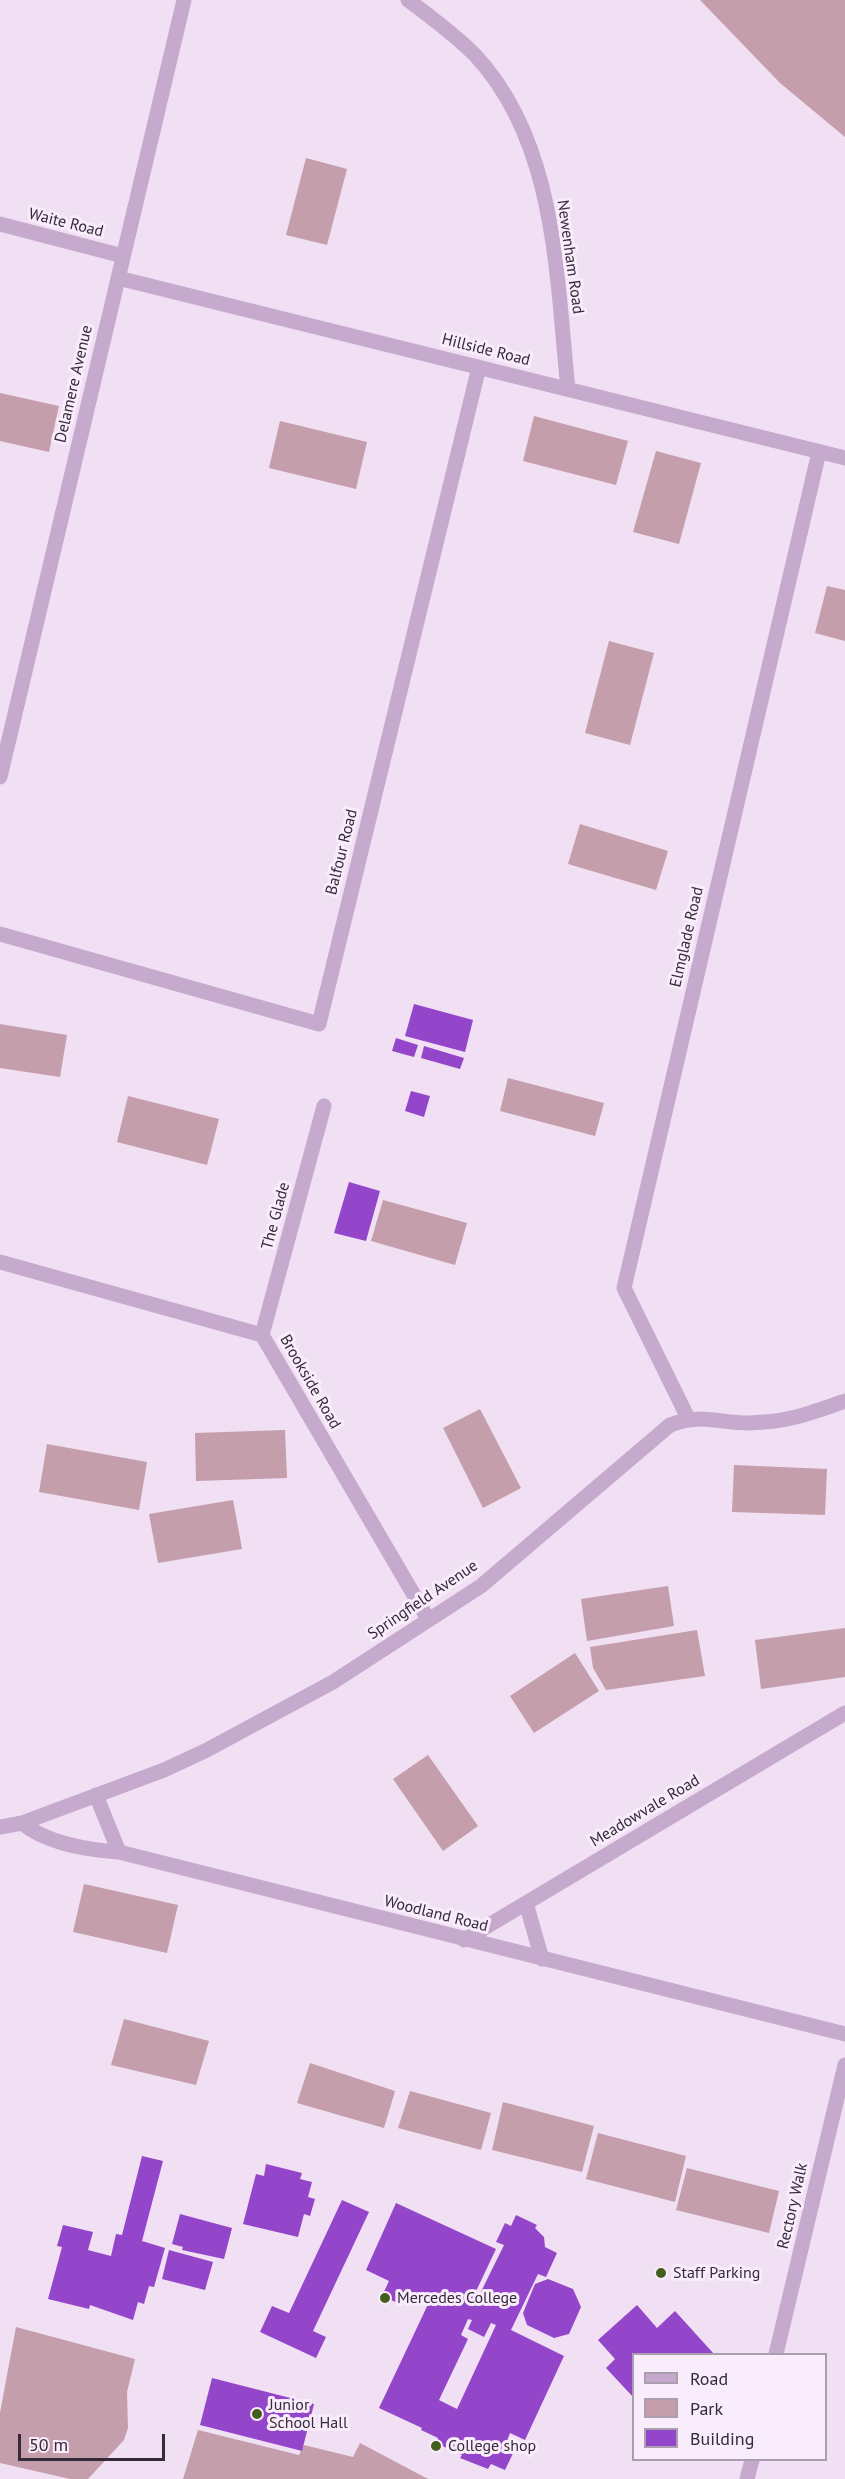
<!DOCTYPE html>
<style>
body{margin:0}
#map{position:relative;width:845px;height:2479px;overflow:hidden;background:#f1dff4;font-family:"PT Sans",sans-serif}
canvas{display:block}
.legend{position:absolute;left:632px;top:2353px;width:195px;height:108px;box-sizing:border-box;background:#f9ecfb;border:2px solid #ab9eae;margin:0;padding:8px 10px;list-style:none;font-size:18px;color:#352a3a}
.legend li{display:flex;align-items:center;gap:12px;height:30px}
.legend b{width:30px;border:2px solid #ab9eae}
.scale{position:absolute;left:18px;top:2434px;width:147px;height:27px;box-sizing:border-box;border:3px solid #352a3a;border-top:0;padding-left:8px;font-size:18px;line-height:21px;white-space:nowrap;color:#352a3a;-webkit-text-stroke:4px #f9ecfb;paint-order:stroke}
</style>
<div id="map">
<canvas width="845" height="2479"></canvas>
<ul class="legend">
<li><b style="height:8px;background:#c6aacd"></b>Road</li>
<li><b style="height:16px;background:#c49eaa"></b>Park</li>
<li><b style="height:16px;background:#9446cb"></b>Building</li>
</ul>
<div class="scale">50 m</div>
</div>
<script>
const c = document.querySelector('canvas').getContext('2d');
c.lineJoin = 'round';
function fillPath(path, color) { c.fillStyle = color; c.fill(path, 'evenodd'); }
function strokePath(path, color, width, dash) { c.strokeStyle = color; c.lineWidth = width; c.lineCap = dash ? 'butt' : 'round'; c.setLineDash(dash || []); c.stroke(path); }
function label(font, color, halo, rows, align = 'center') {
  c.font = font + ' "PT Sans",sans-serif'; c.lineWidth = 6; c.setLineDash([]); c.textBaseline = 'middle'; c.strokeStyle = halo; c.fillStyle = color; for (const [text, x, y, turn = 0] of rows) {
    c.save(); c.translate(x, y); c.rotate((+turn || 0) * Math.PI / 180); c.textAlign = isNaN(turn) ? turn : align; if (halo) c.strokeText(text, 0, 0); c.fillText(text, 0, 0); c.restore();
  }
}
fillPath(new Path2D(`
 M700 0H845V137L780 83Z
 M306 158 347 169 327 245 286 235Z
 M0 393 59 406 49 452 0 441Z
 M534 416 628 441 616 485 523 461Z
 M280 421 367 442 356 489 269 468Z
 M656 451 701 463 679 544 633 532Z
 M827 586 845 590V641L815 633Z
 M609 641 654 653 630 745 585 733Z
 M580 824 668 851 656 890 568 864Z
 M0 1024 67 1035 60 1077 0 1068Z
 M508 1078 604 1103 595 1136 500 1111Z
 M128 1096 219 1119 207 1165 117 1142Z
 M383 1200 467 1223 455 1265 371 1241Z
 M480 1409 521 1488 483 1508 443 1428Z
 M285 1430 287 1478 196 1481 195 1433Z
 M47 1444 147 1462 139 1510 39 1492Z
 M734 1465 827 1469 825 1515 732 1512Z
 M233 1500 242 1549 158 1563 149 1514Z
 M668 1586 674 1626 587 1641 581 1599Z
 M845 1628V1677L761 1689 755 1640Z
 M697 1630 705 1676 606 1690 593 1668 590 1647Z
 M575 1653 599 1691 534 1733 510 1696Z
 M428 1755 478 1826 443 1851 393 1779Z
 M84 1884 178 1905 167 1953 73 1932Z
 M124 2019 209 2041 196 2085 111 2065Z
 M310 2063 395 2091 384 2128 297 2103Z
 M410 2091 491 2113 481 2150 398 2128Z
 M503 2102 594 2126 582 2172 492 2150Z
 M598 2133 686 2156 675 2202 586 2179Z
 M687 2168 779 2191 769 2233 676 2210Z
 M16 2327 135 2359 127 2392 128 2428 124 2440 88 2479H70L0 2463V2413Z
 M198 2430 299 2455 304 2445 353 2457 360 2443 428 2479H183Z`), '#c49eaa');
fillPath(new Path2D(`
 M414 1004 473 1020 465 1052 405 1036Z
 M396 1038 418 1045 414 1057 392 1051Z
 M424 1046 464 1058 460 1069 421 1058Z
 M411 1091 430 1096 424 1117 405 1111Z
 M349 1182 380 1191 366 1241 334 1233Z
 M142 2156 163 2161 142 2241 165 2248 154 2287 149 2286 144 2304 138 2302 133 2320 90 2305 89 2309 48 2299 62 2247 57 2246 63 2225 93 2232 88 2250 111 2256 116 2234 122 2235Z
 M266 2164 302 2173 300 2179 312 2182 308 2197 315 2199 310 2216 304 2214 298 2237 243 2224 256 2174 264 2176Z
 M342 2200 369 2212 313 2331 326 2337 316 2358 260 2332 272 2306 289 2313Z
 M396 2203 496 2249 470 2304 474 2306 504 2245 496 2242 505 2223 511 2226 516 2215 537 2225 535 2228 544 2237 545 2247 557 2253 546 2277 538 2274 511 2330 564 2356 525 2440 510 2433 507 2441 517 2445 505 2470 491 2464 488 2469 460 2458 462 2455 436 2443 438 2438 421 2430 422 2428 379 2408 430 2300 406 2290 400 2304 382 2296 389 2281 366 2270ZM468 2319 472 2320 468 2329 484 2337 491 2323 496 2325 457 2409 439 2400 468 2339 461 2335Z
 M180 2214 232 2228 224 2259 182 2250 183 2247 172 2244Z
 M169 2250 213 2262 205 2290 162 2279Z
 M548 2279 573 2289 581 2307 569 2334 554 2338 527 2325 523 2313 535 2284Z
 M637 2305 657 2328 675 2311 714 2354H634V2398L606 2368 615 2359 598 2340Z
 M212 2378 314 2404 302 2451 200 2425Z`), '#9446cb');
strokePath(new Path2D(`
 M408 0C431 17 455 35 475 55 557 143 556 276 568 389
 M0 224 123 256
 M118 278 845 458
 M0 777 184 0
 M0 934 319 1024 479 367
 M0 1262 262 1335 428 1619
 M262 1335 324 1106
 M688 1418 624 1288 819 452
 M96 1795 119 1852
 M22 1823C46 1843 88 1850 119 1852L845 2034
 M0 1827 22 1823 164 1770 205 1751 333 1682 481 1586 670 1425C700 1413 718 1423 749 1423 788 1422 809 1414 845 1401
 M526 1903 542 1959
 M464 1940 845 1713
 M776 2354 845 2065
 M747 2479 752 2460`), '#c6aacd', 15);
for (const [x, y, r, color] of [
 [661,2273,6,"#445e1d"],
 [385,2298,6,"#445e1d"],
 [257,2414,6,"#445e1d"],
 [436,2446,6,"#445e1d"]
]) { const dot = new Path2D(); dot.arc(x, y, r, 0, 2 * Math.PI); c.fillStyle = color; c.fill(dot); strokePath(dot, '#f9ecfb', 2); }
label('16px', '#352a3a', '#f9ecfb', [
 ["Waite Road",66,223,14],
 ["Newenham Road",570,257,82],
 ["Hillside Road",486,350,14],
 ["Delamere Avenue",74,384,-77],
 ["Balfour Road",342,852,-76],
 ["Elmglade Road",687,937,-77],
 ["The Glade",276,1216,-75],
 ["Brookside Road",310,1382,60],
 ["Springfield Avenue",423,1600,-34],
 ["Meadowvale Road",645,1811,-31],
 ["Woodland Road",436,1914,14],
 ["Rectory Walk",793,2206,-77]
]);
label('16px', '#352a3a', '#f9ecfb', [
 ["Staff Parking",673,2273],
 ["Mercedes College",397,2298],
 ["Junior",269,2405],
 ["School Hall",269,2423],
 ["College shop",448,2446]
], 'left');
</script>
